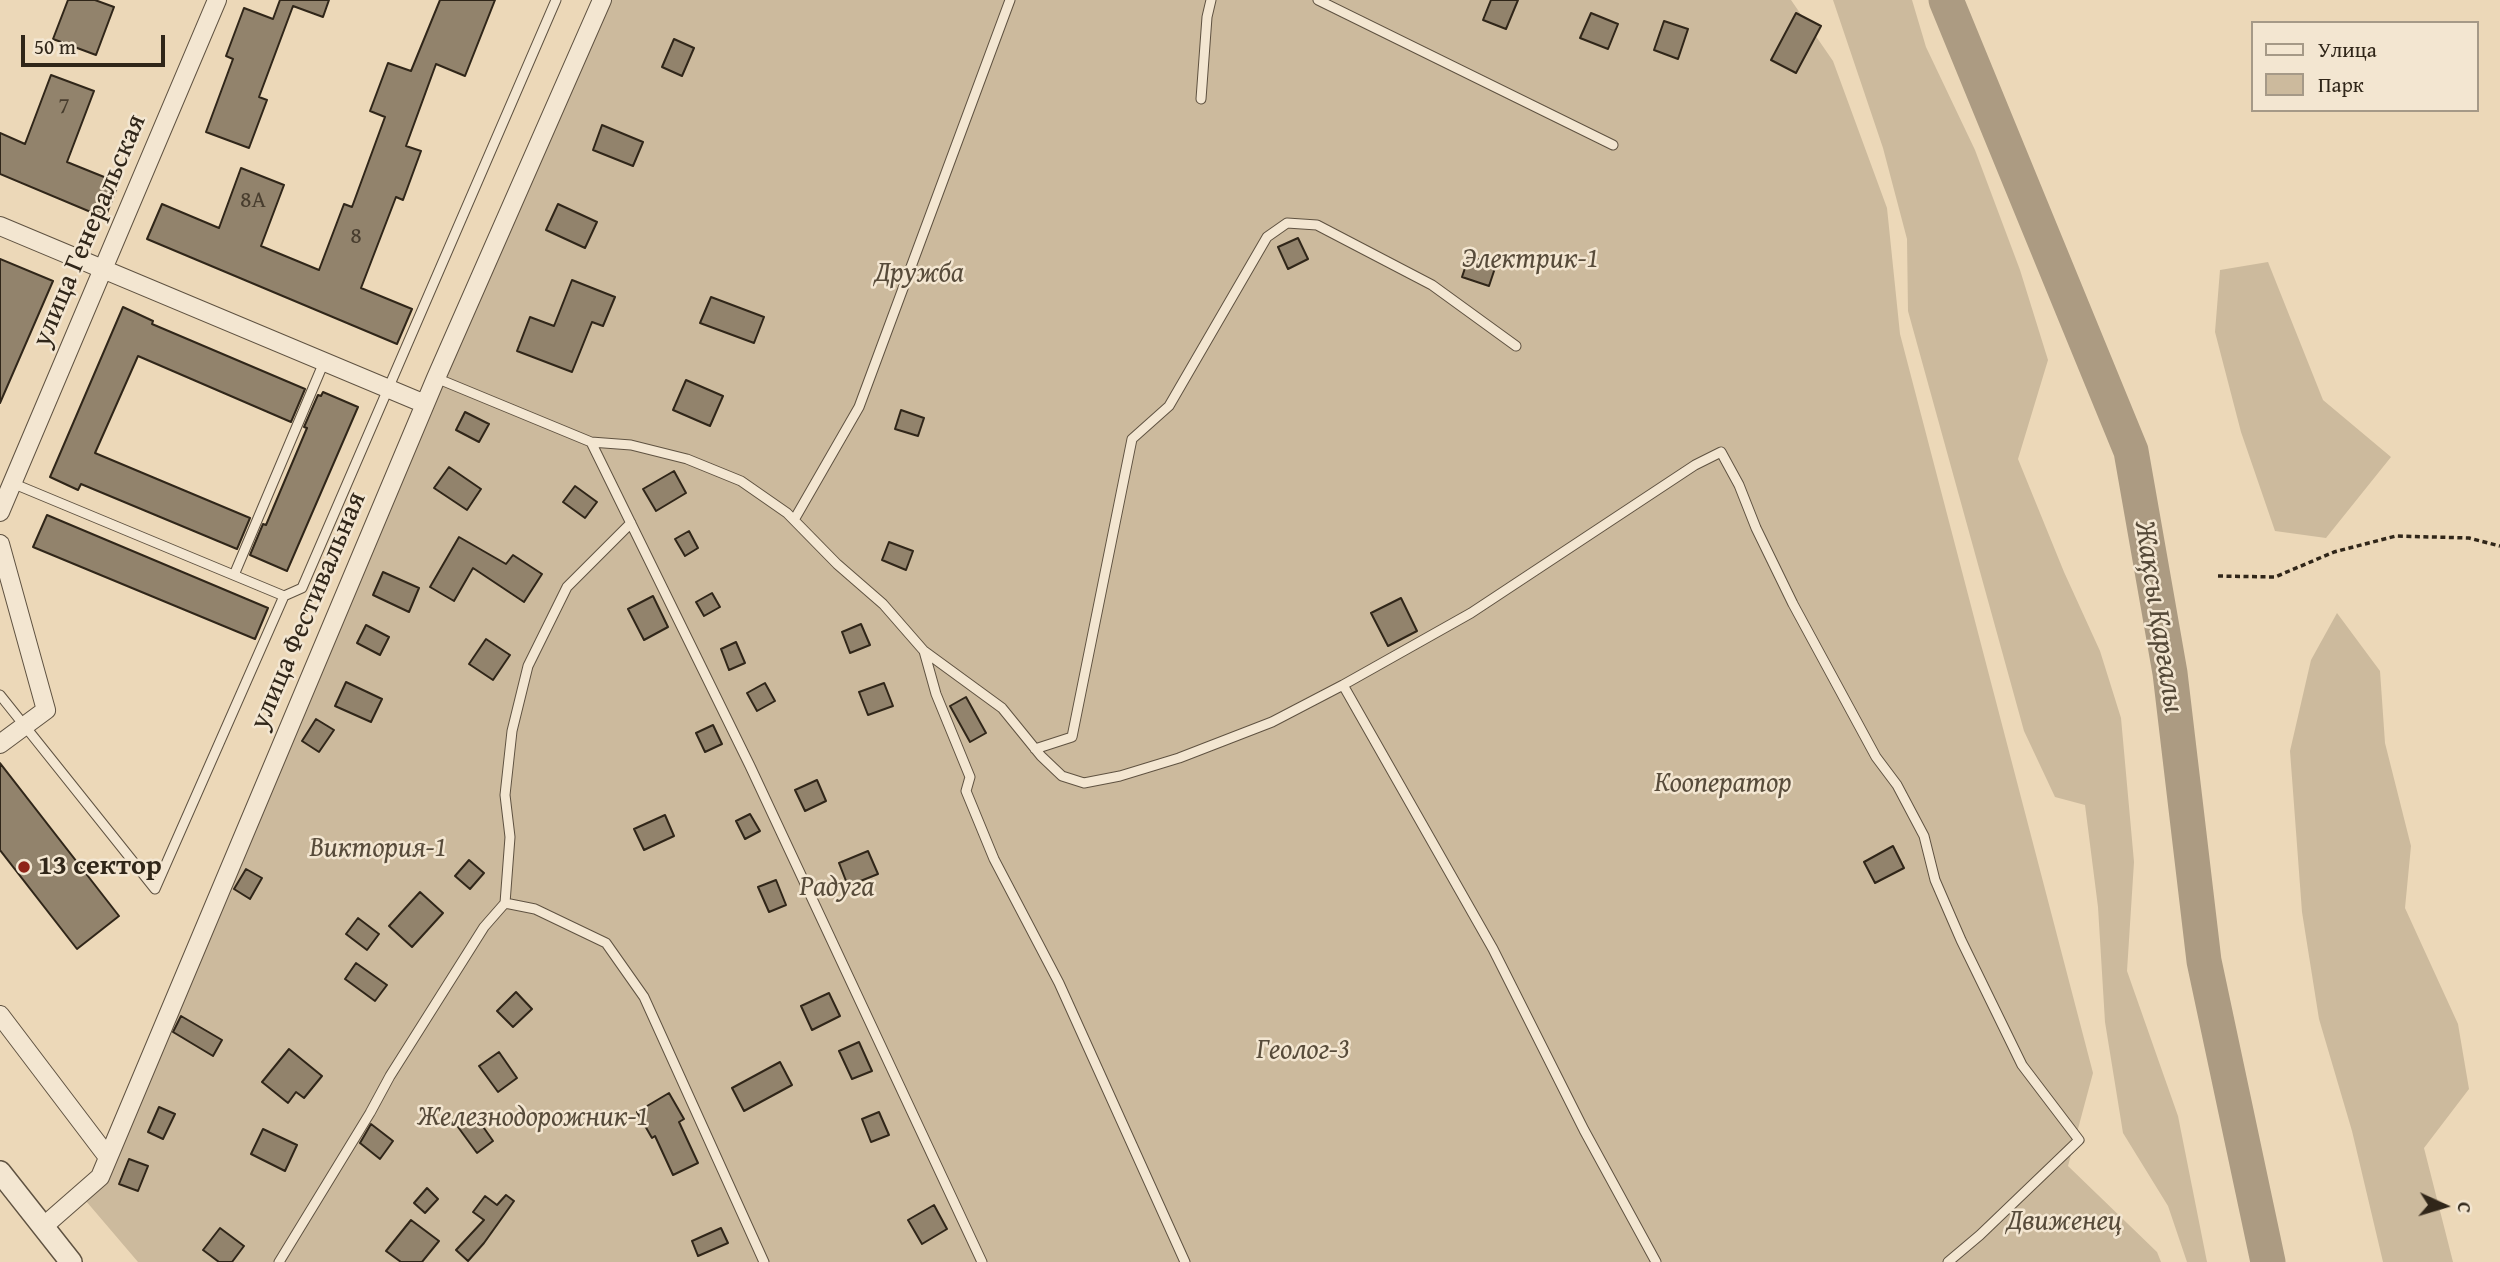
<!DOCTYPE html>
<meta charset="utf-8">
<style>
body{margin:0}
#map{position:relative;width:2500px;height:1262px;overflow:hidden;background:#ecd8b8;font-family:"Gentium Book Plus",serif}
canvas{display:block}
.legend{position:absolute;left:2251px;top:21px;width:228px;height:91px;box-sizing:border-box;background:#f3e6d1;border:2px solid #a59987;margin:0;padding:9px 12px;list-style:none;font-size:21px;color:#302619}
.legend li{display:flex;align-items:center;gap:14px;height:35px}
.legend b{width:35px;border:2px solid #a59987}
.north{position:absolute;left:2409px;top:1171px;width:70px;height:70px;-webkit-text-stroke:5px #f3e6d1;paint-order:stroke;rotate:94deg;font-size:19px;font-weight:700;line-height:28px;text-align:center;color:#302619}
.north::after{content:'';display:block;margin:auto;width:24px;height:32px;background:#302619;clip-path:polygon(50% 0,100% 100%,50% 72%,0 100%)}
.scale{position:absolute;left:21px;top:35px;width:144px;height:32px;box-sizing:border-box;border:4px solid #302619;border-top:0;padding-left:9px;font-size:21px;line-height:24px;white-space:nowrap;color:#302619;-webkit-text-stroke:5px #f3e6d1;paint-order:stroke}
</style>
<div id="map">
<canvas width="2500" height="1262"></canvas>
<ul class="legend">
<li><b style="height:9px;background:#f3e6d1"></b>Улица</li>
<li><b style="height:19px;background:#ccba9d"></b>Парк</li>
</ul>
<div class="north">С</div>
<div class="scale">50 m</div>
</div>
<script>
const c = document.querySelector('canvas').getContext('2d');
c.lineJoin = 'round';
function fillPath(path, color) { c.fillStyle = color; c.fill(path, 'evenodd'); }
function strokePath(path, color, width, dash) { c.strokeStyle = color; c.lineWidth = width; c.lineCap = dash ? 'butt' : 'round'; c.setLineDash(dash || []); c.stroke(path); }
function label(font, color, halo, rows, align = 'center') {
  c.font = font + ' "Gentium Book Plus",serif'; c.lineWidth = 5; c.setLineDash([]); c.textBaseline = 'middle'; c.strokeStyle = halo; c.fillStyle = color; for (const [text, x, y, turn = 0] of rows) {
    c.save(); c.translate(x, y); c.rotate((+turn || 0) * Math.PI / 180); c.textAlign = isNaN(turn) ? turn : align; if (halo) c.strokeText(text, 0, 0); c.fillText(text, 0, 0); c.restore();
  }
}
fillPath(new Path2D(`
 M605 0H1791L1833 61 1887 208 1900 334 2093 1073 2068 1166 2157 1252 2161 1262H138L80 1194 100 1177Z
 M1833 0H1912L1926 47 1975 150 2020 270 2048 360 2018 459 2064 572 2100 651 2121 718 2134 862 2127 971 2178 1116 2207 1262H2187L2168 1206 2123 1133 2105 1022 2098 907 2085 805 2055 797 2024 731 1908 311 1907 239 1883 148Z
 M2268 262 2323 400 2391 457 2326 538 2275 531 2241 432 2215 332 2220 270Z
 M2337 613 2380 671 2385 743 2411 846 2405 908 2458 1024 2469 1089 2424 1148 2453 1262H2383L2352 1131 2319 1019 2302 912 2290 751 2311 660Z`), '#ccba9d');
strokePath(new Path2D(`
 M1946 0 2131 451 2170 673 2204 961 2268 1262`), '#ac9b82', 35);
const building = new Path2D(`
 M68 0H95L114 7 96 55 53 39Z
 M280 0H329L323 17 293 6 259 97 267 100 249 148 206 132 233 59 226 56 244 8 273 19Z
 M440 0H495L465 76 436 64 406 146 421 151 403 200 396 197 361 288 412 309 397 344 147 239 162 204 219 228 241 168 284 185 261 246 319 270 344 204 352 207 385 117 370 111 388 63 411 71Z
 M1491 0H1518L1506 29 1483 20Z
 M1591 13 1618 24 1608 49 1580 38Z
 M1796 13 1821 26 1796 73 1771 60Z
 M1664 21 1688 29 1678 59 1654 50Z
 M674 39 694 48 682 76 662 67Z
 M51 75 94 91 67 162 119 183 105 218 0 174V133L25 144Z
 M602 125 643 142 633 166 593 150Z
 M558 204 597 222 585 248 546 230Z
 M1298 238 1308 259 1288 269 1278 247Z
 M1469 256 1496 265 1489 286 1462 277Z
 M0 259 53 281 0 403Z
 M572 280 615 297 603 326 592 322 572 372 517 351 530 317 554 326Z
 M711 297 764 317 754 343 700 323Z
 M123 307 153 321 152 324 305 389 291 422 138 356 95 453 250 518 237 549 81 484 78 490 50 477Z
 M686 380 723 396 710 426 673 410Z
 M323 392 358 407 287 571 250 555 263 524 266 525 307 428 304 427 318 395 321 396Z
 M901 410 924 418 918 436 895 429Z
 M465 412 489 424 479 442 456 430Z
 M449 467 481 489 467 510 434 488Z
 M674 471 686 493 656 511 643 489Z
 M575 486 597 502 585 518 563 502Z
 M47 515 268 608 255 639 33 547Z
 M689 531 698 548 685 556 675 539Z
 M459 537 506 564 513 555 542 574 524 602 473 568 454 601 430 587Z
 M889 542 913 551 906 570 882 560Z
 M383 572 419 588 409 612 373 595Z
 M712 593 720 607 704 616 696 602Z
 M653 596 668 627 644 640 628 609Z
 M1401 598 1417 631 1388 646 1371 613Z
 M861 624 870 645 850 653 842 632Z
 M366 625 389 637 380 655 357 643Z
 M486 639 510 655 493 680 469 664Z
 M736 642 745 663 729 670 721 649Z
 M346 682 382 699 371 722 335 706Z
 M765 683 775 701 757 711 747 693Z
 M884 683 893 706 868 715 859 692Z
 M966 697 986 733 970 742 950 706Z
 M316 719 334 730 319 752 302 741Z
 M713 725 722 744 705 752 696 733Z
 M0 763 119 916 77 949 0 850Z
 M817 780 826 801 805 811 795 790Z
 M750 814 760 831 745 839 736 821Z
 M665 815 674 836 644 850 634 829Z
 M1893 846 1904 868 1875 883 1864 862Z
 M868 851 878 874 848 886 839 863Z
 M469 860 484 873 470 889 455 876Z
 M246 869 262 878 250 899 234 889Z
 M776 880 786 905 769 912 758 887Z
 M420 892 443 913 412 947 389 926Z
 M358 918 379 934 367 950 346 934Z
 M356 963 387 985 375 1001 345 979Z
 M516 992 532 1009 513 1027 497 1011Z
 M829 993 840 1016 812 1030 801 1006Z
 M181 1016 222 1040 213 1056 173 1032Z
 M859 1042 872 1071 852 1079 839 1051Z
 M289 1049 322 1076 304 1098 296 1092 288 1103 262 1082Z
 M499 1052 517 1078 498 1092 479 1066Z
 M780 1062 792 1085 744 1111 732 1088Z
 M669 1093 684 1119 679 1122 698 1163 673 1175 655 1136 652 1138 637 1112Z
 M159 1107 175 1114 163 1139 148 1132Z
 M879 1112 889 1135 871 1142 862 1119Z
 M475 1115 493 1141 477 1153 458 1127Z
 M371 1124 393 1141 380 1159 360 1143Z
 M263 1129 297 1145 285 1171 251 1154Z
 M129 1159 148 1166 138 1191 119 1184Z
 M427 1188 438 1199 425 1213 414 1203Z
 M506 1195 514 1201 484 1243 468 1261 456 1250 484 1220 473 1212 485 1196 497 1205Z
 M934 1205 947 1229 922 1244 908 1220Z
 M411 1220 439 1241 422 1262H401L386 1251Z
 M220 1228 244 1246 232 1262H219L203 1250Z
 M721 1228 728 1243 698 1256 692 1241Z`);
fillPath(building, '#92836c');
strokePath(building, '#302619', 2);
const service = new Path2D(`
 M1318 0 1613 145
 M1201 99 1207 17 1211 0
 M436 378 591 442 750 766 982 1262
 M591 442 631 445 687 459 741 481 787 513 837 564 883 604 924 651 1002 708 1041 756 1062 776 1084 783 1120 776 1179 758 1272 722 1343 685 1471 613 1695 465 1721 452 1739 485 1756 528 1793 604 1876 757 1897 785 1924 836 1935 880 1961 940 2022 1065 2079 1140 1980 1235 1948 1262
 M12 483 284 596
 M794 520 859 407 1010 0
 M234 575 324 362
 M924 651 936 694 970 777 966 791 994 859 1059 983 1185 1262
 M1343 685 1493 949 1584 1130 1656 1262
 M0 695 155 889 284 596 302 588 556 0
 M1035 749 1072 737 1132 439 1169 406 1267 237 1287 223 1317 225 1432 285 1516 346
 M505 903 510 837 505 795 512 731 528 666 567 587 631 523
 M279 1262 370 1113 390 1076 484 927 505 903 535 909 606 943 644 997 764 1262`);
const minor = new Path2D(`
 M0 226 425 404
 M0 512 217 0
 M0 544 46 710 0 744
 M0 1015 107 1156
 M44 1226 100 1177 436 378 602 0`);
const tertiary = new Path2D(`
 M0 1172 71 1262`);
strokePath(service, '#5f5241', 11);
strokePath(minor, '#5f5241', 20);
strokePath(tertiary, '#5f5241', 24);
strokePath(new Path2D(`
 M2218 576 2275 577 2334 552 2396 536 2469 538 2500 546`), '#302619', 3.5, [5, 3.5]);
strokePath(service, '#f3e6d1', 9);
strokePath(minor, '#f3e6d1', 18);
strokePath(tertiary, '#f3e6d1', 21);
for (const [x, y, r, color] of [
 [24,867,7,"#8f2418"]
]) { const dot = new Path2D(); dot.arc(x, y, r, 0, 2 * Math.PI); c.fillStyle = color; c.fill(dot); strokePath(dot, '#f3e6d1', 2.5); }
label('24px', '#483d2e', null, [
 ["7",64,107],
 ["8А",253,201],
 ["8",356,237]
]);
label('28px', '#302619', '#f3e6d1', [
 ["улица Генеральская",90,231,-67],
 ["улица Фестивальная",309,611,-67]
]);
label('italic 28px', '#574b3a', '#f3e6d1', [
 ["Электрик-1",1530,260],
 ["Дружба",919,274],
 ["Кооператор",1723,784],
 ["Виктория-1",378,849],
 ["Радуга",837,888],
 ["Геолог-3",1303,1051],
 ["Железнодорожник-1",533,1118],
 ["Движенец",2064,1222]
]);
label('bold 28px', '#302619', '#f3e6d1', [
 ["13 сектор",38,867]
], 'left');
label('italic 30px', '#554938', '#f3e6d1', [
 ["Жақсы Қарғалы",2158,617,81]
]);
</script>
